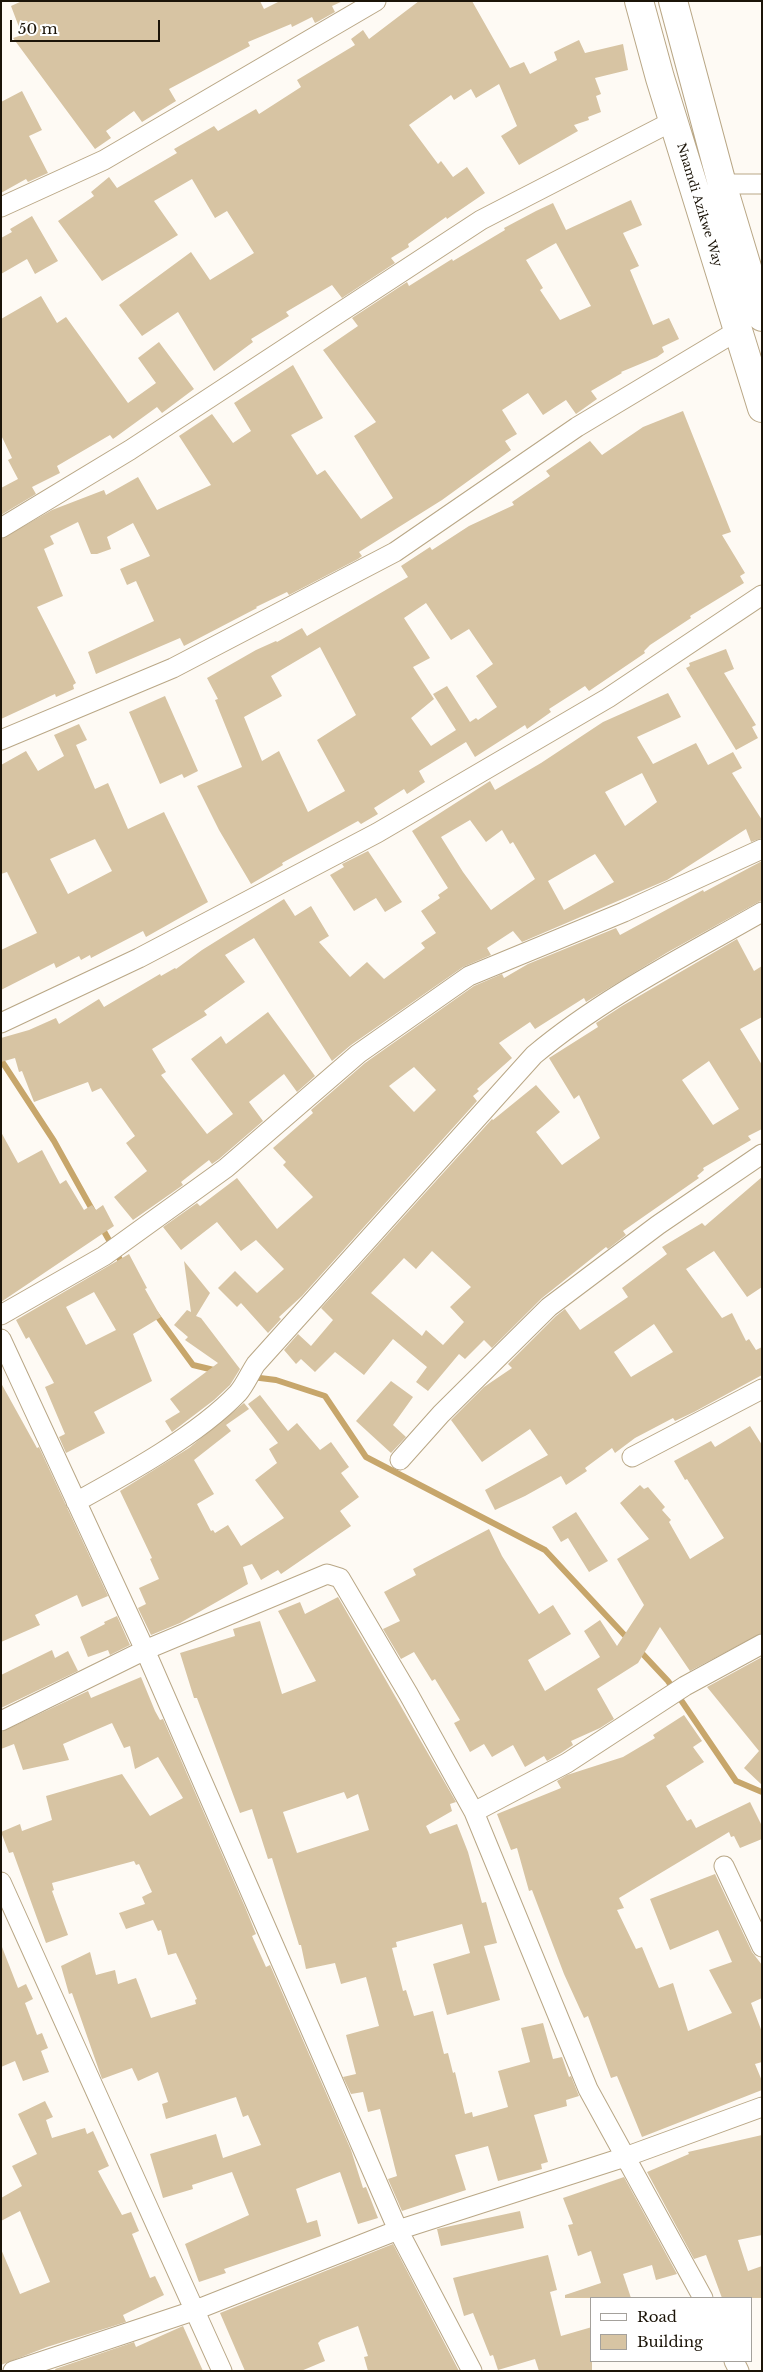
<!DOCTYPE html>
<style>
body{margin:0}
#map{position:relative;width:763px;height:2372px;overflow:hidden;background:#fefaf4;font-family:"Libre Baskerville",serif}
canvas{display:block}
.frame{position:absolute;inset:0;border:2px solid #1b1408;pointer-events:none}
.legend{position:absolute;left:590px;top:2297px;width:162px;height:65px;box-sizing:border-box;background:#fff;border:1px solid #a4a19c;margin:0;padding:6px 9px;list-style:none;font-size:15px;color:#1b1408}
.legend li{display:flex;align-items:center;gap:10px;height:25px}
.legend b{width:25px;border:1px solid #a4a19c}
.scale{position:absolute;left:10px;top:20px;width:150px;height:22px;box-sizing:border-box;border:2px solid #1b1408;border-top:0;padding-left:6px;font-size:15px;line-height:18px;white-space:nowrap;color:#1b1408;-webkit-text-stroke:4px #fff;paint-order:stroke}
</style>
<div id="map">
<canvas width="763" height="2372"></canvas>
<div class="frame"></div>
<ul class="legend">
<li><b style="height:6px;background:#fff"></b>Road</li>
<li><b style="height:14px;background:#d7c4a3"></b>Building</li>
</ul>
<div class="scale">50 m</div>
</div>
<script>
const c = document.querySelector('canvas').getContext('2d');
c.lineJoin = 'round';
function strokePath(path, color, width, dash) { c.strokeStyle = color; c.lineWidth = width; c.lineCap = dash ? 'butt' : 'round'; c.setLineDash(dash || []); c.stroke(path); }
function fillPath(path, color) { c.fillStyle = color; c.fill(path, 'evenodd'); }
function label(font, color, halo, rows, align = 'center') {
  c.font = font + ' "Libre Baskerville",serif'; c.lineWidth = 4; c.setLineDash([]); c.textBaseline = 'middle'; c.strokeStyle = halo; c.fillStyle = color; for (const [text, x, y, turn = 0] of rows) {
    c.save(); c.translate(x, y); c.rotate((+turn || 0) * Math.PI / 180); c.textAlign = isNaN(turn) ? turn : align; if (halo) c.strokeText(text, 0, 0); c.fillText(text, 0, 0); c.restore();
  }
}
strokePath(new Path2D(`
 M1 1060 54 1141 94 1213
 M101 1226 123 1265
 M155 1313 193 1365 218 1371
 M252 1377 276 1380 325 1396 366 1457 545 1550 630 1641
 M639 1650 668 1681 736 1781 762 1792`), '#c7a66b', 6);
fillPath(new Path2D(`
 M22 1H260L264 9 280 1H343L332 6 335 12 319 21 315 23 312 17 292 27 291 24 248 42 250 46 169 89 176 101 142 122 134 111 106 131 111 138 95 149 13 38 22 35 11 6Z
 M419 1H472L510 68 524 62 530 74 557 60 554 52 579 40 585 53 623 44 628 70 595 78 601 94 596 96 601 112 588 117 589 120 574 125 578 131 519 165 501 136 517 126 499 84 476 98 471 89 454 100 451 95 409 125 438 164 441 161 453 177 467 167 485 193 447 219 446 217 408 244 409 247 391 258 395 263 342 298 332 285 286 312 289 316 251 339 253 342 214 371 178 312 142 336 119 305 191 252 210 280 254 253 227 211 215 218 192 179 154 201 178 235 102 281 58 221 94 196 91 192 109 177 117 188 177 153 174 149 214 126 218 131 256 109 259 114 301 87 297 80 355 45 351 39 363 30 369 39Z
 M22 91 42 130 29 136 48 173 28 182 26 179 1 193V102Z
 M631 200 642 225 623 233 639 266 630 270 653 325 669 318 679 339 662 347 664 352 657 357 621 372 622 373 591 391 597 399 576 414 566 400 543 415 528 393 502 410 517 434 505 441 511 450 442 500 359 552 362 556 358 559 289 595 287 592 256 607 257 608 184 646 180 638 96 674 88 652 154 621 136 581 127 585 120 569 150 556 133 523 107 537 111 549 97 554H91L78 522 50 536 54 544 44 549 63 596 37 607 76 683 73 685 74 689 56 697 55 694 1 719V539L52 510 104 490 106 495 138 477 157 510 211 485 179 436 212 414 233 443 251 431 234 403 293 365 323 418 291 435 317 475 325 470 361 519 393 498 354 436 376 422 323 350 358 326 352 318 407 282 409 286 452 259 453 261 505 230 504 228 536 211 553 203 566 230ZM556 243 591 306 560 320 540 290 543 288 526 260Z
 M32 216 58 261 35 274 27 259 1 274V238L12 232 10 229Z
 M41 296 57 323 66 317 128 403 156 383 138 358 159 342 194 389 162 413 157 407 113 439 110 435 57 466 60 473 32 487 36 494 1 515V488L18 479 8 460 12 458 1 435V319Z
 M683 411 731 532 722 535 745 573 740 576 744 583 690 616 691 618 650 645 644 651 645 653 589 691 585 686 549 709 551 712 527 729 525 725 475 757 466 742 419 771 425 782 407 794 404 789 374 808 378 814 361 824 358 821 282 863 283 865 251 884 219 830 197 786 242 767 215 700 218 699 207 678 256 650 276 641 277 642 302 628 307 636 408 577 401 566 430 547 432 550 469 526 514 505 512 502 550 476 546 471 590 441 602 455 643 427ZM426 603 451 640 469 629 493 664 476 676 497 707 478 720 476 718 470 722 447 686 433 694 456 730 431 746 411 718 434 699 413 667 430 658 404 618ZM320 647 356 715 317 740 345 791 308 812 279 751 262 761 244 717 282 696 271 676Z
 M726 649 734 669 724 673 756 725 752 727 758 738 736 750 686 668 690 666 689 663Z
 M668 693 681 717 637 737 653 764 696 743 708 765 733 752 742 768 732 773 762 820V838L751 842 746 829 667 880 522 942 513 931 487 948 491 955 463 967 351 1045 332 1061 254 938 225 955 245 982 204 1011 207 1015 152 1049 166 1072 161 1075 207 1134 233 1114 191 1059 221 1036 226 1044 268 1012 315 1076 297 1092 284 1074 249 1102 263 1121 219 1159 212 1164 209 1160 181 1182 183 1185 133 1220 114 1197 147 1171 126 1143 135 1136 101 1088 92 1092 88 1082 34 1102 22 1071 19 1072 15 1058 1 1062V1038L29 1030 56 1018 59 1024 99 999 104 1007 160 974 161 976 175 968 176 969 202 950 284 899 295 916 311 906 329 936 319 942 350 977 367 962 384 979 425 948 421 943 436 933 421 911 440 898 438 895 448 888 412 831 490 781 495 790 541 763 603 722ZM642 773 657 802 625 826 605 792ZM470 820 486 842 502 830 510 844 513 842 535 879 491 910 463 872 441 837ZM595 854 614 882 564 910 548 881Z
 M165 696 198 771 184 778 182 774 160 784 129 712Z
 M79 724 87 740 76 745 95 789 108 783 128 829 164 812 208 902 146 937 143 931 91 958 90 955 81 960 79 956 56 968 54 963 1 990V950L37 933 7 872 1 874V765L26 751 38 771 64 756 54 735ZM95 839 112 871 68 894 50 859Z
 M368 851 402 902 385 912 376 898 354 911 330 875 344 867 342 864Z
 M762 861V900L668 952 586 1002 584 998 535 1029 530 1022 499 1043 512 1058 477 1089 479 1091 473 1096 477 1101 302 1296 279 1317 281 1319 268 1333 241 1303 237 1307 218 1288 235 1271 257 1293 284 1269 256 1240 241 1251 217 1222 181 1250 163 1227 197 1203 200 1206 237 1178 277 1229 313 1197 283 1165 286 1162 273 1148 313 1113 311 1110 365 1063 474 986 502 974 504 978 528 964 616 928 620 935 703 890 704 892ZM414 1067 436 1090 414 1112 389 1086Z
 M737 939 754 971 762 966V1017L740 1029 762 1065V1129L748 1136 751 1140 703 1168 704 1170 697 1176 699 1178 623 1231 626 1235 608 1249 606 1247 542 1298 492 1348 484 1340 465 1359 459 1354 428 1391 416 1382 427 1367 393 1339 364 1375 335 1352 315 1372 301 1359 296 1364 284 1350 298 1334 311 1346 333 1320 321 1308 492 1119 493 1120 536 1085 560 1112 536 1132 562 1165 600 1138 579 1095 574 1099 549 1058 598 1027 596 1023 622 1006ZM709 1061 739 1109 713 1125 682 1080ZM432 1251 471 1287 450 1307 464 1322 443 1345 426 1330 422 1336 371 1293 404 1258 416 1269Z
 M1 1132 18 1163 42 1150 60 1184 66 1180 84 1210 92 1205 96 1210 103 1205 114 1226 1 1302Z
 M762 1177V1287L747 1297 714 1251 686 1269 722 1318 732 1313 746 1341 749 1339 756 1350 762 1347V1375L694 1412 675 1421 673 1418 635 1438 615 1453 612 1448 585 1468 587 1471 566 1485 561 1476 525 1496 495 1510 485 1490 548 1455 530 1429 482 1462 451 1420 484 1387 512 1368 508 1364 556 1316 565 1309 580 1330 628 1297 622 1288 667 1254 662 1247 702 1223 705 1226ZM654 1324 673 1352 631 1377 614 1352Z
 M129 1254 147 1288 145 1289 161 1317 133 1334 152 1381 94 1412 105 1433 66 1453 59 1437 65 1434 45 1387 54 1383 29 1337 26 1339 16 1320ZM94 1292 116 1330 86 1345 66 1307Z
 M184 1261 210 1293 196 1316 201 1318 240 1369 230 1385 214 1400 172 1432 165 1421 180 1412 170 1399 218 1363 185 1340 188 1337 174 1325 187 1310 191 1312Z
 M391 1381 413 1397 393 1425 406 1437 391 1453 356 1421Z
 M1 1383 37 1448 39 1447 108 1596 82 1607 77 1595 35 1615 40 1625 1 1642Z
 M260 1395 288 1431 297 1423 320 1450 331 1442 349 1467 341 1473 359 1497 340 1511 351 1526 281 1574 278 1570 261 1580 252 1564 243 1567 248 1584 180 1623 151 1635 138 1608 146 1604 139 1588 159 1579 150 1559 152 1558 120 1491 189 1448 244 1403 249 1409 226 1425 231 1431 194 1460 214 1494 197 1504 211 1531 213 1530 215 1533 228 1525 241 1546 284 1518 255 1480 277 1463 269 1449 278 1443 248 1404Z
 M750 1426 762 1445V1633L690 1671 660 1627 638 1663 597 1689 614 1719 600 1728 571 1741 573 1745 561 1753 547 1761 544 1756 525 1767 513 1745 492 1757 484 1744 470 1752 454 1723 460 1720 435 1679 432 1681 414 1652 401 1659 383 1629 400 1621 384 1592 416 1575 413 1569 489 1529 502 1556 539 1614 553 1605 571 1634 528 1660 545 1691 600 1657 584 1631 600 1620 617 1646 644 1605 617 1559 649 1539 620 1503 640 1485 644 1489 648 1487 665 1507 662 1510 671 1520 669 1522 690 1559 724 1538 687 1479 685 1480 674 1461 711 1441 715 1447Z
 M576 1512 608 1561 589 1572 568 1538 561 1542 552 1527Z
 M338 1597 456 1802 450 1804 452 1811 426 1826 430 1834 457 1824 468 1852 482 1903 486 1902 497 1943 484 1946 500 2000 447 2015 433 1964 470 1953 462 1924 396 1942 397 1947 392 1948 403 1991 406 1990 414 2016 433 2011 444 2054 448 2053 453 2073 455 2072 465 2114 472 2112 473 2117 508 2107 498 2071 530 2062 521 2028 543 2023 553 2059 562 2057 569 2077 571 2076 579 2096 566 2100 567 2106 534 2115 548 2162 541 2164 542 2169 498 2181 488 2146 455 2155 466 2190 402 2211 388 2179 397 2176 380 2109 368 2112 363 2092 351 2094 343 2077 356 2074 346 2035 379 2026 366 1977 341 1984 335 1963 306 1969 301 1945H299L272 1858 268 1859 252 1809 240 1813 212 1738 197 1698H194L180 1653 235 1636 233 1629 260 1621 282 1694 316 1681 278 1611 300 1602 305 1614ZM344 1792 347 1799 358 1794 369 1830 297 1853 283 1812Z
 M117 1616 130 1645 110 1655 108 1650 88 1657 80 1637 105 1624 104 1622Z
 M52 1650 55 1658 68 1651 78 1671 1 1708V1675Z
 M762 1657V1785L744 1768 759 1751 707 1687Z
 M141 1677 155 1711 160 1720 163 1719 245 1907 256 1934 252 1936 266 1967 270 1965 351 2150 363 2188 366 2187 378 2218 358 2224 340 2172 324 2178 296 2189 307 2223 317 2220 321 2236 224 2269 226 2273 199 2282 185 2244 249 2215 232 2172 192 2185 193 2189 163 2198 150 2154 216 2134 223 2158 261 2145 248 2115 243 2117 236 2097 166 2119 162 2104 168 2102 158 2072 138 2081 132 2068 102 2079 72 1993 69 1994 61 1966 90 1952 96 1975 115 1970 118 1984 136 1978 151 2018 196 2004 195 2000 197 1999 176 1953 168 1955 161 1930 158 1931 153 1920 126 1929 119 1913 145 1904 142 1897 152 1892 139 1864 136 1865 134 1861 52 1883 54 1890 52 1891 68 1935 46 1943 13 1852 9 1853 1 1832 20 1824 22 1831 52 1820 46 1796 122 1774 150 1816 183 1798 158 1757 135 1769 130 1746 124 1748 112 1723 63 1744 69 1760 23 1770 14 1744 1 1749V1732L88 1691 91 1698Z
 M684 1715 702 1741 693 1747 704 1762 666 1786 687 1821 691 1819 696 1828 750 1802 762 1826V1839L740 1848 734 1836 731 1837 729 1832 619 1898 624 1908 617 1910 636 1949 642 1947 659 1988 673 1983 688 2031 732 2013 709 1970 732 1962 718 1930 670 1950 650 1899 715 1874 752 1952 762 1965V1998L751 2003 762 2032V2062L755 2064 762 2081V2090L642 2137 617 2076 611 2078 588 2016 584 2018 564 1974 532 1890 529 1891 517 1848 511 1850 497 1814 561 1788 557 1781 567 1775 623 1757 655 1738 653 1735Z
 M2 1947 18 1988 26 1984 33 1999 25 2003 37 2035 42 2033 48 2048 41 2051 49 2072 23 2081 15 2061 1 2067Z
 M45 2101 53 2117 46 2120 52 2138 85 2128 87 2134 93 2131 109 2166 98 2171 122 2215 131 2212 139 2231 132 2234 150 2278 155 2276 164 2295 123 2315 126 2322 47 2347 1 2365V2249L20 2294 50 2282 20 2211 1 2221V2198L22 2186 12 2166 37 2154 18 2114Z
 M762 2135V2235L738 2240 748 2271 762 2266V2298H722L706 2255 694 2259 647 2172 689 2154 688 2152Z
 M624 2177 677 2274 656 2280 652 2265 623 2274 631 2298H565V2295L601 2283 591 2251 578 2256 568 2225 573 2224 563 2198Z
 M520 2211 524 2228 441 2246 437 2229Z
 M393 2244 459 2371H368L364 2357 368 2356 358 2326 321 2340 318 2343 325 2361 301 2371H245L220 2313Z
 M548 2255 557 2290 550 2292 561 2336 592 2327V2371H539L535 2359 498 2370 493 2355 490 2356 473 2313 464 2316 453 2278Z
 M183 2326 203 2371H56L55 2369 134 2342 136 2347Z`), '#d7c4a3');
const street = new Path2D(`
 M722 184H762
 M1 207 104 160 376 1
 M1 528 130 450 481 220 673 121
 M1 740 173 668 395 552 577 427 737 331
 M1 1023 139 958 377 833 608 698 762 595
 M1 1315 104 1256 226 1168 358 1054 469 976 624 912 762 849
 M1 1339 145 1650 398 2230 472 2371
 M632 1457 762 1389
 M400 1460 441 1414 549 1307 658 1225 762 1154
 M76 1502C127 1474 198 1435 238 1393 245 1385 250 1373 256 1364L534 1055C602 998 685 956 762 912
 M1 1721 145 1650 327 1574 340 1578 409 1695 474 1812 588 2089 703 2298
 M474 1812 567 1763 685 1686 762 1644
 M724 1866 762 1947
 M1 1882 222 2371
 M734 2361 739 2371
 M13 2371 193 2311 398 2230 625 2157 762 2107`);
const highway = new Path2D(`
 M639 1 660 78 762 408
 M673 1 722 184 762 317`);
strokePath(street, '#b9a786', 21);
strokePath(highway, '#b9a786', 30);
strokePath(street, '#fff', 19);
strokePath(highway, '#fff', 28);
label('12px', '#1b1408', '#fff', [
 ["Nnamdi Azikwe Way",699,205,73]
]);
</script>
